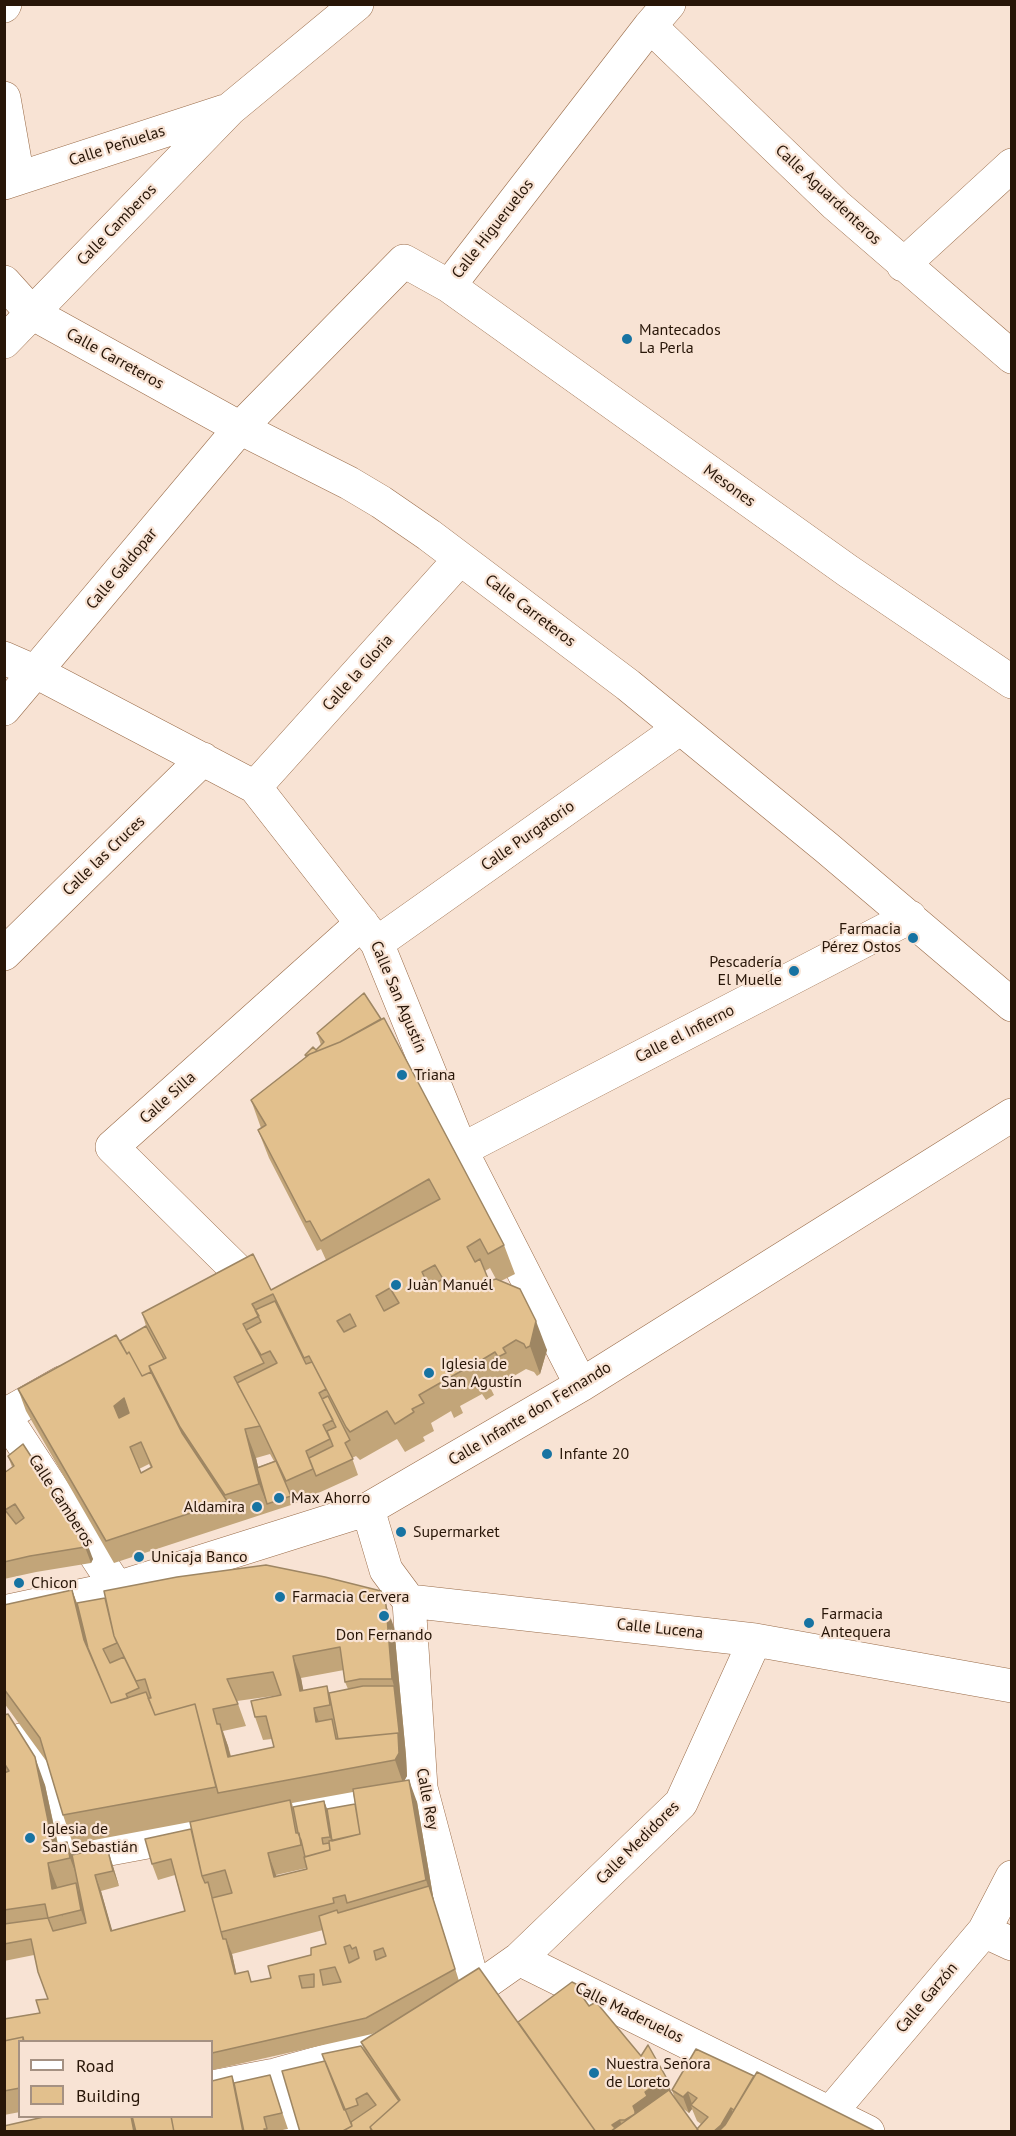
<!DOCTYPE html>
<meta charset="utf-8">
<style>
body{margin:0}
#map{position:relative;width:1016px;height:2136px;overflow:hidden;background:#f8e3d4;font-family:"PT Sans",sans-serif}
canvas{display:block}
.frame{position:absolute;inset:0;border:6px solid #281608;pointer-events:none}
.legend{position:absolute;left:18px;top:2040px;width:195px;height:78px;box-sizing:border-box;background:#f8e3d4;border:2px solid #a59182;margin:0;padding:8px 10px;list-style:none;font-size:18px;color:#281608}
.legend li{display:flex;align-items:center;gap:12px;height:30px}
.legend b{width:30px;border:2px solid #a59182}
</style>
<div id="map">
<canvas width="1016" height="2136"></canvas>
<div class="frame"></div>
<ul class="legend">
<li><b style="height:8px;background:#fff"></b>Road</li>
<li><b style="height:16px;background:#e2c08d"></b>Building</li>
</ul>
</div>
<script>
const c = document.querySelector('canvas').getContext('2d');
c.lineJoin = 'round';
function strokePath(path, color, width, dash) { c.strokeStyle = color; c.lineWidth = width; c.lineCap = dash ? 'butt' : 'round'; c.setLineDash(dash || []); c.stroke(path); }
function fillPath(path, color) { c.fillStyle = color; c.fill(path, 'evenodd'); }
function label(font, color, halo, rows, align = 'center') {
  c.font = font + ' "PT Sans",sans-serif'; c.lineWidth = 4.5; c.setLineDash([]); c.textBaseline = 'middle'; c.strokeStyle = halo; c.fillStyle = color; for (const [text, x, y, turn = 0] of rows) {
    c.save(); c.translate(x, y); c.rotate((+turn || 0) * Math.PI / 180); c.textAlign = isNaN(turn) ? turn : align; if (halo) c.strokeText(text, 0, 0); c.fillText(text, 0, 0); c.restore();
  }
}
const minor = new Path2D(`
 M4 6 5 4
 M650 26 836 205 1012 357
 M4 98 18 178
 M4 183 225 111
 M903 265 1012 165
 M4 282 32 313 240 428 349 483 381 502 429 535 628 685 827 848 1012 1005
 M449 286 848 571 1012 682
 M4 342 230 109 357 4
 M4 658 36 672 255 787 377 943 461 1150 581 1385
 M4 709 240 428 404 261 449 286 650 26 669 4
 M255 787 460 559
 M377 943 679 729
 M4 954 203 759
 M461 1150 910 917
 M223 1292 246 1279 112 1147 362 923
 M4 1415 117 1588
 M5 1415 63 1382
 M368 1509 386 1570 409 1601 755 1640 1012 1686
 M409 1601 421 1788 475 1991
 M4 1612 117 1588 368 1509 581 1385 1012 1115
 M21 1740 46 1773 72 1856 190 1834
 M281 1816 421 1788
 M984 1931 1012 1944
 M519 1959 868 2132
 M451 2007 519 1959 681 1803 755 1640
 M275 2075 294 2132
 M212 2087 275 2075 369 2049
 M831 2112 984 1931 1012 1877`);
strokePath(minor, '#996b48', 34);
strokePath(minor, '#fff', 33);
fillPath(new Path2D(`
 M317 1033 504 1245 515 1274 501 1281 547 1350 540 1374 537 1376 534 1372 526 1369 514 1376 516 1382 509 1386 505 1381 491 1389 494 1395 486 1400 482 1394 460 1406 463 1413 454 1418 451 1411 431 1423 434 1431 423 1437 425 1441 405 1452 397 1439 360 1460 356 1456 352 1458 358 1475 294 1504 114 1563 26 1411 18 1389 120 1341 146 1326 142 1313 271 1290 326 1260 321 1249 317 1251 269 1158 258 1130 261 1128 251 1100 306 1057 305 1055 316 1050 321 1045ZM490 1268 496 1279 489 1281 485 1271ZM270 1454 274 1461 258 1467 256 1458ZM149 1464 151 1468 141 1473 139 1469Z
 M23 1444 93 1559 91 1563 36 1572 4 1579V1473L12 1467 8 1456Z
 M72 1590 77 1603 394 1627 406 1756 407 1776 404 1781 417 1802 434 1902 459 1981 518 2022 586 2002 675 2099 672 2090 754 2076 877 2132H300L325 2061 364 2050 361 2042 394 2022 372 2034 212 2070V2042H20V2112L4 2115V2019L40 2013 48 1999 34 1955 4 1961V1773L6 1772 4 1770V1715L45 1785 58 1844 67 1842 72 1855 112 1863 119 1886 101 1891 112 1931 185 1911 175 1875 158 1880 152 1864 191 1829 190 1822 73 1844 63 1815 47 1762 4 1703V1605ZM344 1670 345 1682 348 1689 329 1693 327 1686 303 1691 301 1678ZM280 1695H281L255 1717 263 1740 272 1739 274 1747 231 1756 228 1746 223 1731 246 1726 237 1701ZM353 1792 355 1804 327 1809 324 1801 293 1807 292 1803ZM307 1868V1869L277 1877 276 1875ZM323 1930 326 1944 311 1955 271 1978 252 1982 236 1973 232 1954ZM682 2108 689 2113 692 2109 697 2121 701 2124 697 2129Z
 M234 2083 275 2091 288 2129 272 2132H4L212 2116Z`), '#c2a579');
fillPath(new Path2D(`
 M536 1321 547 1350 540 1374 530 1346Z
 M124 1398 132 1421 122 1428 114 1406Z
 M245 1429 256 1458 267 1504 259 1484Z
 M87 1543 93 1559 91 1563 85 1547Z
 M72 1590 82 1619 93 1663 84 1640Z
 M381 1591 394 1627 406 1756 407 1776 403 1783 395 1760 398 1733 394 1686 392 1679Z
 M293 1656 301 1678 308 1714 300 1691Z
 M314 1708 322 1731 316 1722Z
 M220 1724 228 1746 236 1779 228 1757Z
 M35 1757 45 1785 61 1860 53 1845Z
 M409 1780 417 1802 434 1902 460 1985 426 1880Z
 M324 1801 330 1817 333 1846 330 1837Z
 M67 1842 78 1871 81 1887 70 1858Z
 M107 1847 112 1863 119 1886 113 1871Z
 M268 1853 276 1875 282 1900 274 1877Z
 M48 1863 59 1892 63 1917 52 1889Z
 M95 1875 101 1891 117 1947 111 1931Z
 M76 1883 86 1912 91 1938 81 1910Z
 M226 1939 232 1954 240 1989 235 1974Z
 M580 1986 588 2008 577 1989Z
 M232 2076 240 2099 246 2132H243Z
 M666 2077 674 2100 633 2132V2106L645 2092Z
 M688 2092 693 2107 691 2105 692 2109 689 2113 683 2097Z
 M731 2108 737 2124 732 2132H713Z
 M131 2116H133L137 2132H134Z
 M620 2120 624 2132H615L612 2125Z`), '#9e8663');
const building = new Path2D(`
 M364 993 381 1019 340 1042 310 1054 306 1056 305 1055 313 1047 316 1050 324 1042 317 1033Z
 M384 1018 504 1245 488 1254 480 1239 467 1247 475 1262 480 1259 489 1281 496 1279 520 1289 536 1321 530 1346 526 1348 524 1344 516 1340 503 1348 506 1353 498 1357 495 1352 480 1361 483 1367 476 1371 472 1365 449 1378 452 1384 444 1389 440 1383 419 1395 424 1403 412 1409 414 1412 395 1424 387 1411 350 1432 346 1427 309 1356 304 1358 273 1294 252 1304 259 1316 243 1324 264 1363 234 1377 260 1426 245 1429 259 1484 225 1495 180 1427 149 1366 166 1358 142 1313 253 1254 271 1290 440 1199 429 1179 321 1241 310 1221 306 1222 258 1130 266 1125 251 1100 310 1054 340 1042ZM435 1265 443 1279 429 1287 422 1272ZM390 1288 399 1303 384 1311 376 1296ZM350 1314 356 1326 344 1332 337 1321Z
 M275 1301 306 1364 312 1362 326 1389 319 1393 333 1420 323 1425 330 1439 306 1451 313 1469 286 1481 260 1426 237 1383 277 1363 270 1351 261 1355 246 1330 261 1322 255 1310Z
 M146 1326 164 1359 149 1366 151 1372 142 1376 129 1352 127 1354 120 1341Z
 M116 1335 127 1354 129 1352 142 1376 151 1372 182 1433 227 1501 106 1541 18 1389ZM124 1398 129 1413 119 1418 114 1406ZM141 1442 152 1467 141 1473 130 1447Z
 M328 1396 350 1440 345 1443 353 1459 316 1476 309 1458 333 1446 327 1431 336 1427 322 1399Z
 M23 1444 87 1543 85 1547 30 1556 4 1562V1473L14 1466 8 1456ZM15 1504 24 1518 16 1524 5 1510Z
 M276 1461 291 1496 267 1504 257 1468Z
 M266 1565 325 1577 381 1591 386 1605 392 1679H360L345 1682 340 1647 293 1656 300 1691 327 1686 330 1705 314 1708 316 1722 332 1719 336 1739 398 1733 399 1753 395 1760 218 1793 195 1704 155 1715 148 1698H151L145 1679 136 1681 114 1636 104 1591 177 1577ZM273 1672 281 1695 251 1701 255 1717 266 1716 274 1747 228 1757 220 1724H217L213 1709 238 1704 227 1679Z
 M72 1590 84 1640 111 1703 146 1692 155 1715 195 1704 216 1787 63 1815 40 1738 4 1689V1605Z
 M105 1598 114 1636 117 1643 103 1649 110 1663 124 1657 139 1688 126 1694 128 1698 111 1703 88 1648 77 1603Z
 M363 1686H394L400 1740 398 1733 338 1739 329 1693Z
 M8 1714 35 1757 53 1845 67 1842 70 1858 48 1863 52 1889 76 1883 81 1910 48 1918 45 1904 4 1910V1773L9 1771 4 1763V1715Z
 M409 1780 426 1880 347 1903 345 1895 333 1898 334 1903 221 1932 212 1898 232 1893 225 1870 202 1876 190 1822 290 1800 296 1833H299L301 1845 268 1853 274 1877 307 1869 304 1857 330 1850 329 1841 360 1834 353 1789Z
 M324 1801 330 1837 322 1838 323 1844 329 1843 330 1850 305 1857 301 1840 298 1833 293 1807Z
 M355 1804 360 1834 332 1841 327 1809Z
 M191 1829 202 1876 205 1883 208 1882 221 1932 223 1939H226L235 1974 248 1971 251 1982 271 1978 268 1966 311 1955V1948L326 1944 319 1916 337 1910 338 1913 429 1886 455 1969 366 2018 212 2053V2042H24L23 2037 4 2041V2019L40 2013 36 2000 48 1999 38 1972 31 1939 4 1944V1924L48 1918 53 1931 86 1923 72 1855 107 1847 113 1871 95 1875 111 1931 185 1911 171 1859 152 1864 145 1839ZM350 1945 352 1949 356 1947 359 1958 349 1963 344 1947ZM383 1948 386 1956 376 1960 374 1951ZM335 1967 341 1982 323 1985 320 1970ZM314 1974V1987L302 1988 299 1976Z
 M479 1968 596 2132H373L370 2127 400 2100 361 2042Z
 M572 1982 580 1986 577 1989 589 2006 596 2002 641 2056 648 2045 666 2077 645 2092 647 2096 633 2106 635 2111V2114L625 2120H620L612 2125 615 2128 610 2132H596L518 2022Z
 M23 2037V2042H20V2088L4 2091V2041Z
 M361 2046 399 2101 370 2127 372 2132H341L352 2126 351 2122 376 2105 367 2093 356 2099 358 2105 344 2110 322 2054Z
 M696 2049 754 2076 734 2110 731 2108 721 2125 713 2132H698L697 2129 708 2117 691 2105 697 2098 688 2092 683 2097 672 2090Z
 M325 2061 352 2126 341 2132H300L282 2071Z
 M757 2072 877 2132H718L725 2125Z
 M270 2075 282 2113 264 2117 267 2129H264L265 2132H244L234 2083Z
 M232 2076 243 2132H174L171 2116H212V2081Z
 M669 2090 698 2130 695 2132H610Z
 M48 2116H131L134 2132H4V2126Z
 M132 2116H171L174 2132H136Z`);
fillPath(building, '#e2c08d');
strokePath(building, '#9e8663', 1.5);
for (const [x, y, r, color] of [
 [627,339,6,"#1773a2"],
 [913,938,6,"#1773a2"],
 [794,971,6,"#1773a2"],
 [402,1075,6,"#1773a2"],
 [396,1285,6,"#1773a2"],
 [429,1373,6,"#1773a2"],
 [547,1454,6,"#1773a2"],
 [279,1498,6,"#1773a2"],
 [257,1507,6,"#1773a2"],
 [401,1532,6,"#1773a2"],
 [139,1557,6,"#1773a2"],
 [19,1583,6,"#1773a2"],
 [280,1597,6,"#1773a2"],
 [384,1616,6,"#1773a2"],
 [809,1623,6,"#1773a2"],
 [30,1838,6,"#1773a2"],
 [594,2073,6,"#1773a2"]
]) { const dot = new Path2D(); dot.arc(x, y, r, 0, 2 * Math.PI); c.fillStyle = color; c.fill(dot); strokePath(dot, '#f8e3d4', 2); }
label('16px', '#281608', '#f8e3d4', [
 ["Calle Peñuelas",117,146,-18],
 ["Calle Aguardenteros",828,195,43],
 ["Calle Camberos",117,225,-46],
 ["Calle Higueruelos",493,229,-52],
 ["Calle Carreteros",115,359,29],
 ["Mesones",729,486,36],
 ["Calle Galdopar",122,569,-50],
 ["Calle Carreteros",530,611,37],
 ["Calle la Gloria",358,673,-48],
 ["Calle Purgatorio",528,836,-35],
 ["Calle las Cruces",104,856,-44],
 ["Calle San Agustín",398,997,67],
 ["Calle el Infierno",685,1034,-27],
 ["Calle Silla",168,1098,-42],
 ["Calle Infante don Fernando",530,1414,-31],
 ["Calle Camberos",61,1501,57],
 ["Calle Lucena",660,1629,6],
 ["Calle Rey",427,1799,79],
 ["Calle Medidores",638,1843,-45],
 ["Calle Garzón",927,1998,-50],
 ["Calle Maderuelos",629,2013,26]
]);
label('16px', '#281608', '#f8e3d4', [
 ["Mantecados",639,330],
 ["La Perla",639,348],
 ["Farmacia",901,929,"right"],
 ["Pérez Ostos",901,947,"right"],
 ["Pescadería",782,962,"right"],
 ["El Muelle",782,980,"right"],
 ["Triana",414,1075],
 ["Juàn Manuél",408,1285],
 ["Iglesia de",441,1364],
 ["San Agustín",441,1382],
 ["Infante 20",559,1454],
 ["Max Ahorro",291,1498],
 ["Aldamira",245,1507,"right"],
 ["Supermarket",413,1532],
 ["Unicaja Banco",151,1557],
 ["Chicon",31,1583],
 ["Farmacia Cervera",292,1597],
 ["Farmacia",821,1614],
 ["Antequera",821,1632],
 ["Don Fernando",384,1635,"center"],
 ["Iglesia de",42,1829],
 ["San Sebastián",42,1847],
 ["Nuestra Señora",606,2064],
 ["de Loreto",606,2082]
], 'left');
</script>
